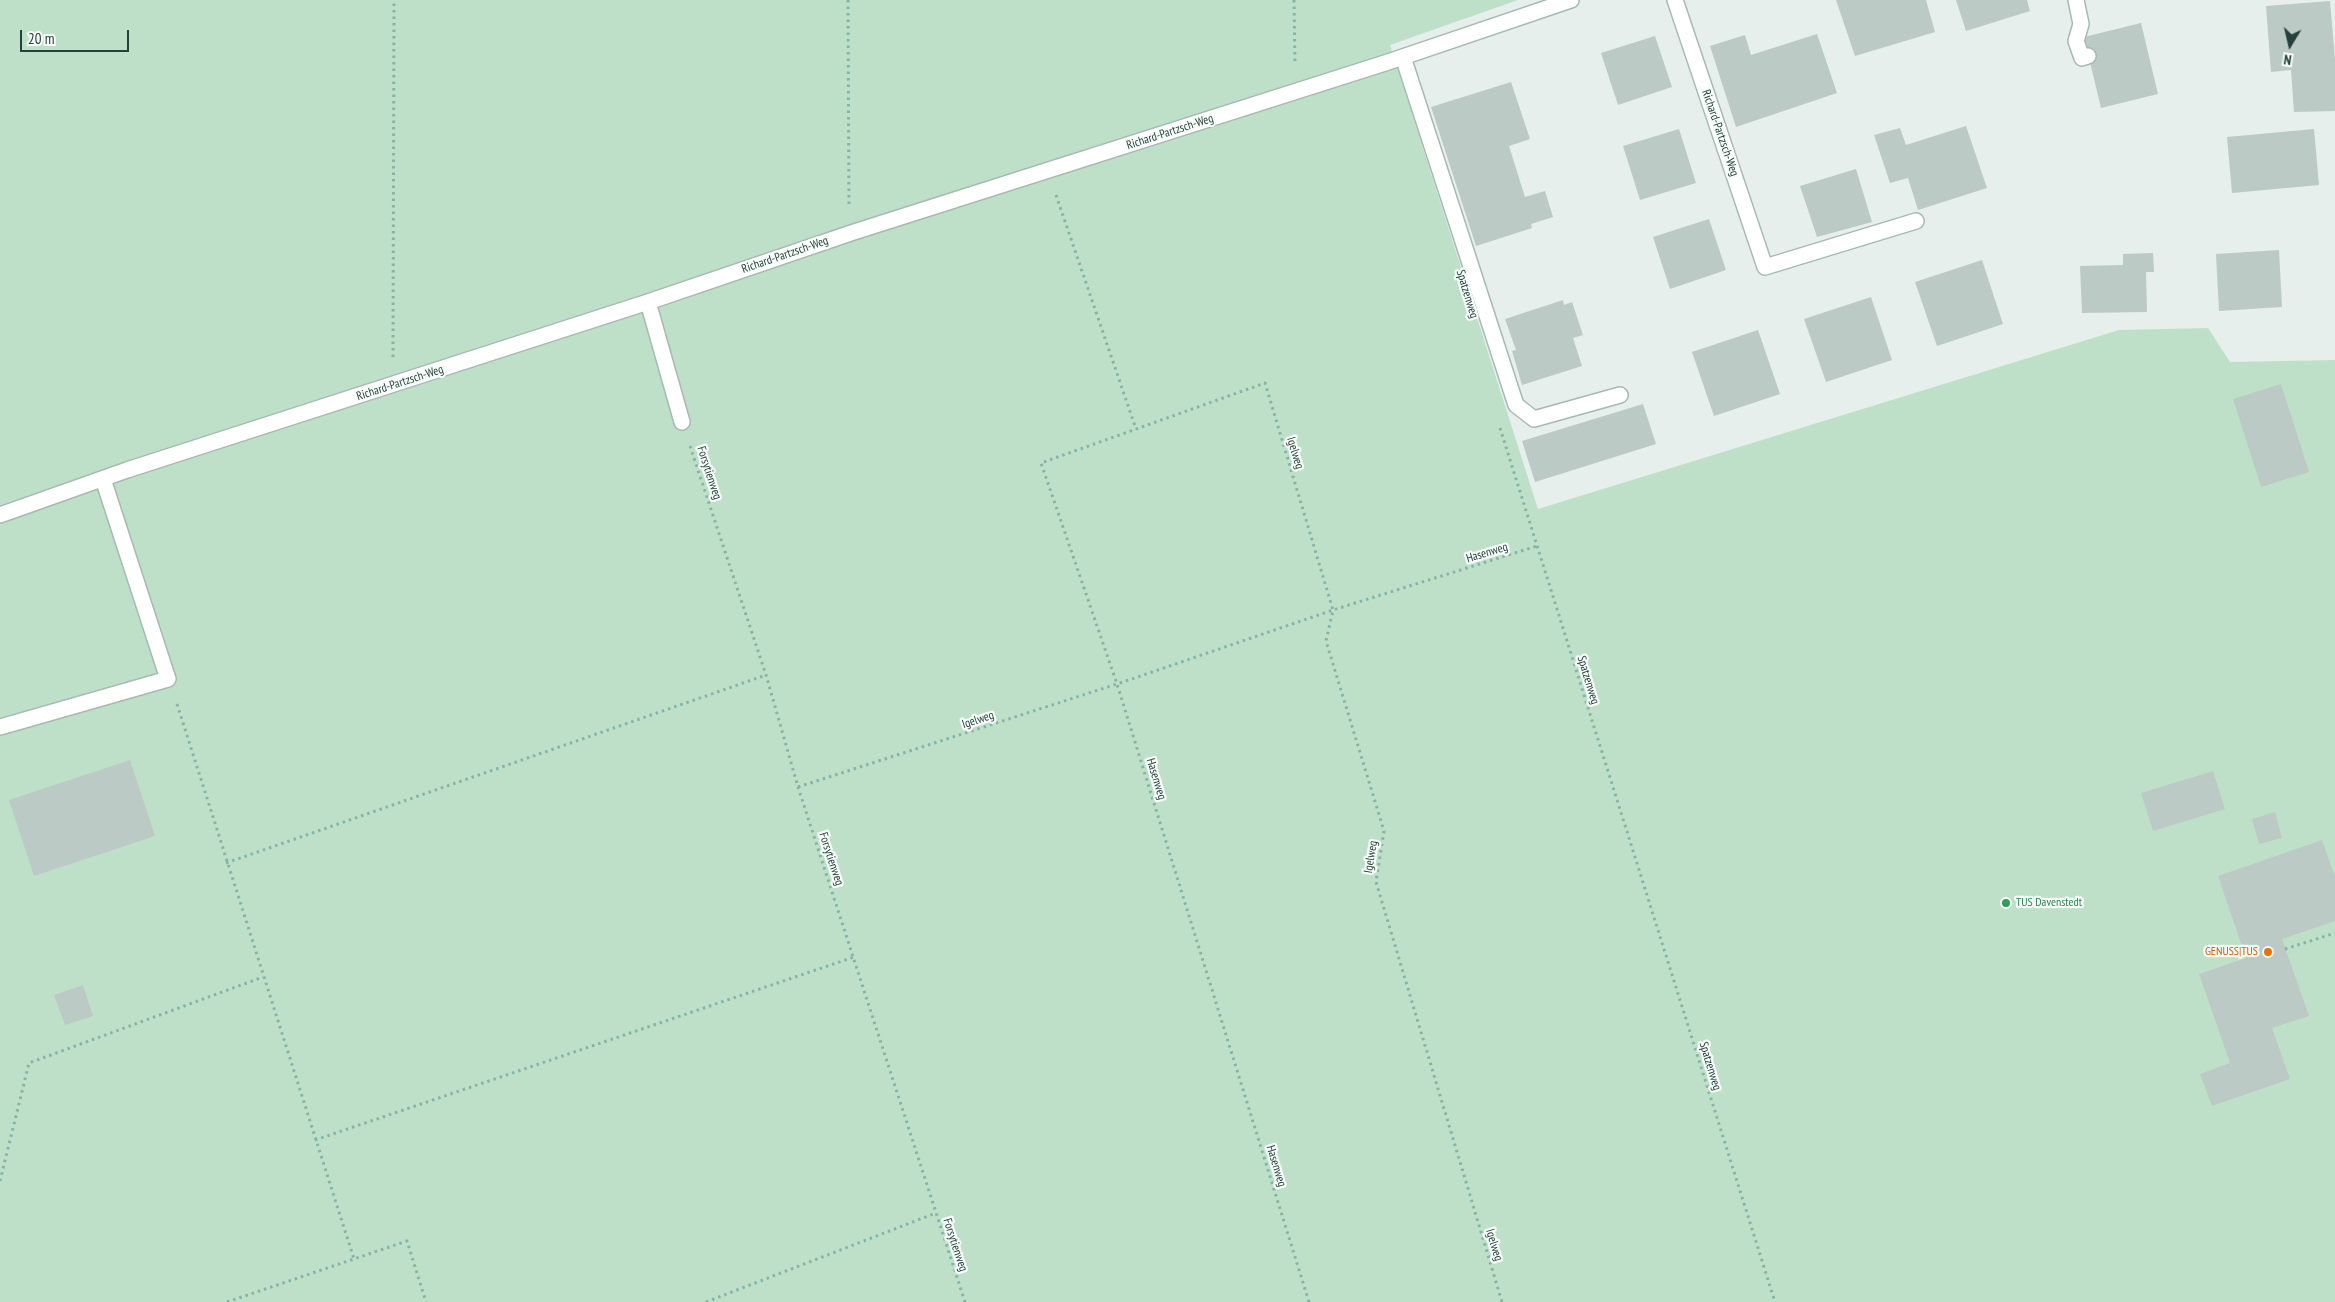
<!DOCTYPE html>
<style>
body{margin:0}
#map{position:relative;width:2335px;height:1302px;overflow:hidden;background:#e6efeb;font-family:"PT Sans Narrow",sans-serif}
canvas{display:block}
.north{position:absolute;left:2265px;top:20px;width:50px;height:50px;-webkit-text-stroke:4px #f7fbf9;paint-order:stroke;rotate:189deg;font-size:14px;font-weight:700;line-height:20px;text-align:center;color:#24423a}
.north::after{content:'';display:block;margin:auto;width:18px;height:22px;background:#24423a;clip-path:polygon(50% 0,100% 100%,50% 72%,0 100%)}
.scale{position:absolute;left:20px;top:30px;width:109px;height:22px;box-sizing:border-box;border:2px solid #24423a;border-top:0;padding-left:6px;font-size:15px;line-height:18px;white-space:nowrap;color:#24423a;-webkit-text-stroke:4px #f7fbf9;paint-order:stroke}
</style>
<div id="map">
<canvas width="2335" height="1302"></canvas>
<div class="north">N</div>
<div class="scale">20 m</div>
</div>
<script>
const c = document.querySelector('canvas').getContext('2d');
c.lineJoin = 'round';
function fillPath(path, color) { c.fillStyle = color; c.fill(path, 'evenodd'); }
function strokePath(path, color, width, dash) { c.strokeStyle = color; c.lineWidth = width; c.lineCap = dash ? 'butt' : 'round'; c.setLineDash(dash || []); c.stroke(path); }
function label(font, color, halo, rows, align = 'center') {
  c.font = font + ' "PT Sans Narrow",sans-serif'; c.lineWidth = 4.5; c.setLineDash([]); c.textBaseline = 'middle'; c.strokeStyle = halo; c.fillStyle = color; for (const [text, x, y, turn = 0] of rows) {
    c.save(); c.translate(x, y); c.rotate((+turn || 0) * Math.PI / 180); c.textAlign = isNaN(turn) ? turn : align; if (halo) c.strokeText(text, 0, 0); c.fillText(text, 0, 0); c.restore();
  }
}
fillPath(new Path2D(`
 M0 0H1518L1390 45 1538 509 2119 330 2208 328 2230 362 2335 360V1302H0Z`), '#bfe0c8');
fillPath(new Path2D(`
 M1836 0H1926L1935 32 1855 56Z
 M1956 0H2027L2030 11 1966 31Z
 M2330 1 2335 59V111L2294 112 2291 70 2271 72 2266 6Z
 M2141 23 2158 94 2101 108 2084 37Z
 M1817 34 1837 93 1736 127 1710 46 1745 35 1751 55Z
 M1655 36 1672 87 1618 105 1601 53Z
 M1511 82 1530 139 1509 146 1525 197 1545 191 1553 217 1531 224 1532 228 1476 246 1431 107Z
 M1966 126 1987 188 1918 210 1908 178 1890 183 1874 135 1900 128 1906 145Z
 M1679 129 1696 183 1640 200 1623 146Z
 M2314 129 2319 185 2232 193 2227 137Z
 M1856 169 1872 222 1817 237 1800 186Z
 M1709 219 1726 270 1670 289 1653 237Z
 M2279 250 2282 307 2219 311 2216 254Z
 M2153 253 2154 272H2146L2147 312 2082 313 2080 266 2123 265V254Z
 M1982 260 2003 324 1937 346 1915 282Z
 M1871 297 1892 360 1826 382 1804 319Z
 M1563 300 1564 305 1572 302 1583 335 1573 338 1582 366 1522 385 1512 351 1516 350 1505 319Z
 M1758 330 1780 394 1714 416 1692 352Z
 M2281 384 2309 472 2261 487 2233 399Z
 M1643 404 1656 444 1535 482 1522 441Z
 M130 760 155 836 34 876 9 800Z
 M2213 771 2225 809 2153 831 2141 793Z
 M2275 812 2282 838 2259 844 2252 819Z
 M2322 840 2335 877V921L2282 939 2309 1016 2272 1028 2290 1079 2212 1106 2200 1074 2230 1063 2199 974 2246 958 2218 876Z
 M83 985 93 1016 65 1025 54 995Z`), '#bbcac4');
const minor = new Path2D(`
 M1675 0 1765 267 1916 221
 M2076 0 2081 24 2076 41 2082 58 2088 56
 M1403 57 1516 405 1534 419 1620 395
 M648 302 682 422
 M0 515 127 470 648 302 854 232 1385 63 1571 0
 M0 727 168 679 103 479`);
strokePath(minor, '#a8b8b2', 18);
strokePath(new Path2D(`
 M848 0 849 207
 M1294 0 1295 65
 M1056 195 1136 429
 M393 357 394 0
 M1500 428 1775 1302
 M690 446 766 675 798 787 965 1302
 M177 704 354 1259
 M798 787 1117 684 1041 463 1265 383 1333 610 1326 641 1384 831 1376 882 1502 1302
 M226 863 766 675
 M2285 949 2335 933
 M315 1140 854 957
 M0 1181 29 1063 263 977
 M227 1302 407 1241 426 1302
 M706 1302 936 1213
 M1309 1302 1117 684 1333 610 1537 546`), '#86b3a5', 3, [2.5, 4]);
strokePath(minor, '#fff', 15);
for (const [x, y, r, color] of [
 [2006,903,5,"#2e9e5b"],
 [2268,952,5,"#e8710a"]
]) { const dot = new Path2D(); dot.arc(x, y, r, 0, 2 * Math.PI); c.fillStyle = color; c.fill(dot); strokePath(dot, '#f7fbf9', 2); }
label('12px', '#24423a', '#f7fbf9', [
 ["Richard-Partzsch-Weg",1170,132,-18],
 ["Richard-Partzsch-Weg",1720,133,71],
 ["Richard-Partzsch-Weg",785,255,-19],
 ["Spatzenweg",1467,294,73],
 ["Richard-Partzsch-Weg",400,383,-18],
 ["Igelweg",1295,453,73],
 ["Forsytienweg",709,473,72],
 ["Hasenweg",1487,553,-17],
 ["Spatzenweg",1588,680,73],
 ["Igelweg",978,720,-18],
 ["Hasenweg",1156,779,73],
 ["Igelweg",1371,857,-81],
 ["Forsytienweg",831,859,72],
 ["Spatzenweg",1710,1066,73],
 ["Hasenweg",1276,1166,73],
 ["Forsytienweg",955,1245,72],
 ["Igelweg",1494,1245,73]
]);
label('12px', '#27864d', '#f7fbf9', [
 ["TUS Davenstedt",2016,903]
], 'left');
label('12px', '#c56008', '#f7fbf9', [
 ["GENUSS|TUS",2258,952]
], 'right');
</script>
